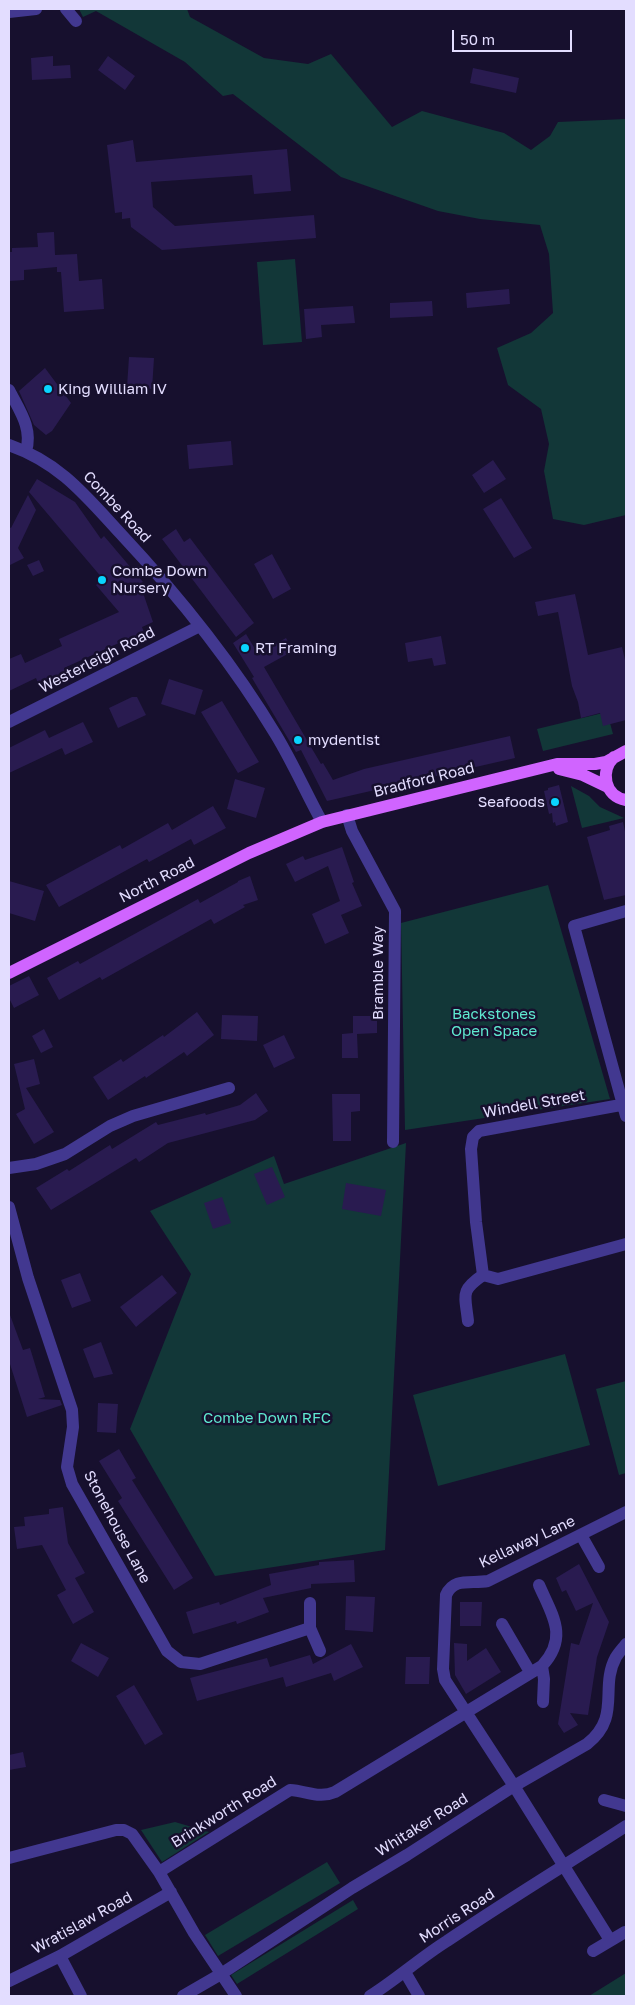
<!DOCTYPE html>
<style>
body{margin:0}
#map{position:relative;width:635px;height:2005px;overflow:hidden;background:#17102e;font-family:"Golos Text",sans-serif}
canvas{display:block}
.frame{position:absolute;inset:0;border:10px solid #e3ddff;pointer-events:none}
.scale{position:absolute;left:452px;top:30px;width:120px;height:22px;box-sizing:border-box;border:2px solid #e3ddff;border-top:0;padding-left:6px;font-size:15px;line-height:18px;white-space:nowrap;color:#e3ddff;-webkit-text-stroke:4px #17102e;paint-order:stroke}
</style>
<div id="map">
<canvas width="635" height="2005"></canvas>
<div class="frame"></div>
<div class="scale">50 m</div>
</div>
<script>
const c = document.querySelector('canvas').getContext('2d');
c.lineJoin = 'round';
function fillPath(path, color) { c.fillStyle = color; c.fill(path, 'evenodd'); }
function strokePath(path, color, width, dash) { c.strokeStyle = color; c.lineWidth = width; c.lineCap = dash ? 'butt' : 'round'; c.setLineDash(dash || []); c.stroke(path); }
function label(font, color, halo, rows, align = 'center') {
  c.font = font + ' "Golos Text",sans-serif'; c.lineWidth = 5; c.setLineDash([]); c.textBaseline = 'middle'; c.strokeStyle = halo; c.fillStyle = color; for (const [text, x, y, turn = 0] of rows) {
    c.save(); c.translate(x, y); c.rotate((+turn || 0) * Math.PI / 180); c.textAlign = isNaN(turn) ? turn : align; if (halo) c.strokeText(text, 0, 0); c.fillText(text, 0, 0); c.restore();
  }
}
fillPath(new Path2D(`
 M79 9H187L190 17 264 58 308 64 331 54 392 127 422 111 504 133 531 150 550 136 558 122 626 119V515L584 525 553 519 544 471 549 444 541 409 508 385 497 348 531 333 553 313 549 254 540 225 480 219 438 211 341 177 233 94 223 96 185 62 96 11 83 17Z
 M295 259 302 342 263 345 257 262Z
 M607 712 613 734 543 751 537 729Z
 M571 786 589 796 600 807 624 818 582 828Z
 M548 885 610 1099 405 1130 401 923Z
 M406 1143 385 1550 215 1576 130 1429 191 1274 150 1211 274 1156 284 1184Z
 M565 1354 590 1445 438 1486 413 1395Z
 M626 1381V1473L619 1475 596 1389Z
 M175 1822 209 1832 162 1862 141 1830Z
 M327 1862 340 1883 218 1956 205 1935Z
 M353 1900 358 1909 237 1984 231 1975Z
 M626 1973V1996H589Z`), '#123738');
fillPath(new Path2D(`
 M53 56V66L70 65 71 78 32 80 31 58Z
 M108 56 135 76 125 90 98 70Z
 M473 68 519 78 516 93 470 83Z
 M133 140 136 162 287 149 291 191 254 194 252 175 151 182 153 207 175 226 314 215 316 238 162 250 131 227 130 218 122 219V212L115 213 107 145Z
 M54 232 55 255 77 254 79 281 102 279 104 309 64 312 61 272H57V267L24 270V280L9 281V252H12V248L38 247 37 233Z
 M509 289 510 304 467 308 466 293Z
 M432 301 433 316 390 318V303Z
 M353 306 355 323 321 325 322 337 306 339 304 309Z
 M129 357 154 358 152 389 127 387Z
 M45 368 71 403 52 431 46 435 34 425 19 391Z
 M231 441 233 465 189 469 187 445Z
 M493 460 506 479 484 493 472 475Z
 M37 479 75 502 101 539 104 536 143 582 140 584 153 622 142 627 146 638 134 642 132 637 64 668 67 675 40 688 36 678 9 691V659L21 654 25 663 62 646 59 639 119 612 96 585 103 579 29 492Z
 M28 495 36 510 18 548 24 558 10 565 9 569V527L11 528Z
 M501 498 532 548 514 558 483 509Z
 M176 529 184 542 190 538 254 623 236 637 162 539Z
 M272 554 291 589 273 599 254 564Z
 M39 560 44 571 33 576 27 565Z
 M575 594 588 655 622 647 626 664V720L603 726 600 713 581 718 578 702 572 686 558 612 538 616 535 602Z
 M246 634 258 654 286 638 293 651 264 667 321 764 323 763 333 780 364 769 510 736 515 758 327 801 301 750 296 752 252 678 254 677 233 643Z
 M441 636 446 664 434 666 432 658 408 662 405 643Z
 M169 679 203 690 195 715 161 704Z
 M132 697H137L146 715 118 728 109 708Z
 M222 701 259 762 238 773 201 712Z
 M83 722 93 742 65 755 62 748 9 773V748L45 730 49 738Z
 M235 779 265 788 256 818 227 809Z
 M559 785 568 822 556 826 555 822 553 823 552 813 549 814 544 791 548 790V788Z
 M213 806 226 828 194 845 191 839 149 862 147 859 59 907 46 885 120 845 122 849 168 823 172 830Z
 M623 822 626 836V895L604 900 587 837 610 830 609 826Z
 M342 847 354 882 352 883 362 906 341 915 349 933 325 944 312 914 340 901 328 866 295 882 286 864 303 856 305 860Z
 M250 876 258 900 243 905 245 907 214 924 211 919 102 980 100 977 59 1000 47 978 78 961 80 964 198 899 200 903 238 882V881Z
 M9 881 44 891 35 921 9 913Z
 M29 976 39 995 14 1008 9 998V986Z
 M197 1012 214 1035 187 1056 184 1052 146 1078 145 1076 108 1100 93 1077 121 1059 123 1062 163 1035 164 1037Z
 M222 1015 258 1016 257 1041 221 1039Z
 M353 1016H377V1033L357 1034 358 1058H342V1034L353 1033Z
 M44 1029 53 1047 41 1053 32 1036Z
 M284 1035 295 1058 274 1068 263 1045Z
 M34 1059 40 1084 26 1088 54 1132 34 1144 16 1114 25 1109 14 1064Z
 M256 1093 268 1111 255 1120 168 1143 139 1162 136 1158 51 1210 36 1188 67 1169 69 1171 110 1145 112 1149 156 1122 158 1125 205 1113 206 1115 240 1105Z
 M332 1094H360V1111L351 1112V1141H333Z
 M272 1167 285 1197 267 1205 254 1174Z
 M346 1183 386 1190 381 1216 342 1209Z
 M222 1197 231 1223 213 1229 204 1203Z
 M80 1273 91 1301 72 1308 61 1280Z
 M162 1275 177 1293 136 1327 120 1307Z
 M10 1315 23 1350 30 1348 45 1397 38 1399 60 1400 62 1405 27 1417 9 1361Z
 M101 1342 113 1374 94 1378 83 1349Z
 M98 1403 118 1404 116 1433 97 1432Z
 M119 1449 136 1478 132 1480 193 1578 174 1590 118 1501 122 1498 99 1461Z
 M63 1507 68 1543 85 1573 75 1578 94 1612 73 1624 57 1595 66 1590 42 1545 17 1549 14 1527 25 1526 24 1517 49 1514V1509Z
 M354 1560 355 1582 311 1584V1588L263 1598 269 1612 237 1624 236 1621 193 1634 186 1612 219 1602 220 1605 271 1585 269 1574 319 1565V1562Z
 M579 1564 609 1622 597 1657 588 1715 570 1713 578 1725 564 1733 558 1724 571 1643 579 1645 593 1603 576 1611 566 1590 562 1592 556 1578Z
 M346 1596 375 1597 373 1632 345 1630Z
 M460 1602H482L481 1626H460Z
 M81 1643 109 1658 98 1677 71 1661Z
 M454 1643 467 1644V1661L486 1648 501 1672 466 1694 455 1675Z
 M351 1644 363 1667 334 1681 331 1673 286 1687 283 1677 197 1701 190 1678 267 1658 270 1667 310 1655 313 1664Z
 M406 1657H430L429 1684H405Z
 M134 1685 163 1734 145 1745 116 1696Z
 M23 1752 26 1767 9 1770V1755Z`), '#291b50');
strokePath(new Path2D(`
 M66 9 76 21
 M9 12 36 9
 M9 390C19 410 33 428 26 451
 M9 445C60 463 85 495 120 533 178 595 232 662 276 735 293 763 306 793 322 822
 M9 722 200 626
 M347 815 352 831 395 911 393 1142
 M626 911 574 926 626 1116
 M626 1104 479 1131 473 1137 471 1149 476 1222 483 1275 498 1279 626 1244
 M9 1168 36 1164 65 1154 110 1126 133 1116 229 1088
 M9 1207 28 1278 72 1410 73 1427 67 1467 72 1484 167 1651 181 1662 200 1664 310 1628
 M468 1321C465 1294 460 1291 483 1275
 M581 1535 599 1567
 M310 1603V1628L320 1651
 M502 1624 530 1672
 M542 1666 544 1679 543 1702
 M604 1800 626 1806
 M9 1858 116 1830H124L132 1834 159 1872 194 1933 236 1996
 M159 1872 290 1790C307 1791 319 1799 335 1792L542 1666C569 1637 552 1615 539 1585
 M610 1940 514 1786 445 1680 443 1669 446 1595C454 1577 471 1584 488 1581L626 1512
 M593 1951 625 1932
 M60 1956 81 1996
 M405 1972 419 1996
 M9 1981 60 1956 171 1892
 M183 1996 221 1974 352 1888 407 1855 514 1786 587 1744C622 1716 599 1688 616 1657 619 1652 623 1648 626 1644
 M370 1996C397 1979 420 1958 447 1941 506 1901 567 1864 626 1826`), '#423890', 12);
strokePath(new Path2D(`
 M614 757C600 771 604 796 626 800
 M559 769 583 775 608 787
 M9 973 249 853 322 822 557 764H595L606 762 626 751`), '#d064ff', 12);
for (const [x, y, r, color] of [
 [48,389,5,"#09d4ff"],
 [102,580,5,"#09d4ff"],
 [245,648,5,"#09d4ff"],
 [298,740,5,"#09d4ff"],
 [555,802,5,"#09d4ff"]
]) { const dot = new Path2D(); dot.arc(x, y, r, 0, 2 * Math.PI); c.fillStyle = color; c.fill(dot); strokePath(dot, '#17102e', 2); }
label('15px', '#e3ddff', '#17102e', [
 ["King William IV",58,389],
 ["Combe Down",112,571],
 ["Nursery",112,588],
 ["RT Framing",255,648],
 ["mydentist",308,740],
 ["Seafoods",545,802,"right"]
], 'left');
label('15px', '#e3ddff', '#17102e', [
 ["Combe Road",117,507,47],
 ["Westerleigh Road",97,660,-27],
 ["Bradford Road",424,780,-14],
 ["North Road",157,880,-27],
 ["Bramble Way",378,973,-90],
 ["Windell Street",534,1104,-10],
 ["Stonehouse Lane",117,1527,62],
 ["Kellaway Lane",527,1542,-25],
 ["Brinkworth Road",224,1812,-32],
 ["Whitaker Road",422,1825,-32],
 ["Morris Road",457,1916,-33],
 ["Wratislaw Road",82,1923,-29]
]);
label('15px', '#5fe9d0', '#17102e', [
 ["Backstones",494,1014],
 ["Open Space",494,1031],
 ["Combe Down RFC",267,1418]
]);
</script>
